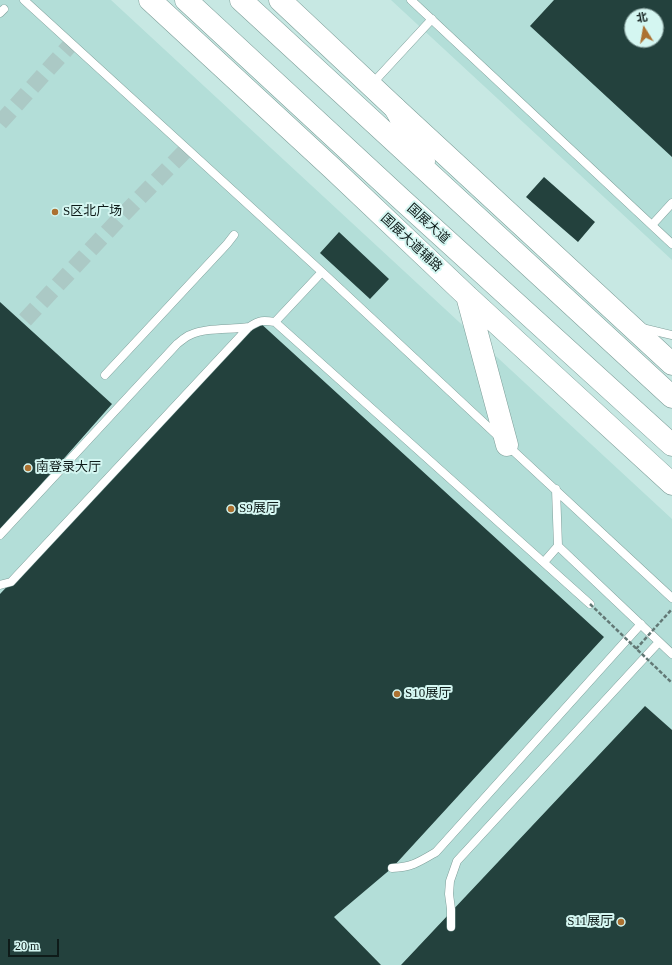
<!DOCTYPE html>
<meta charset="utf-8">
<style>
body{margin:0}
#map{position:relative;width:672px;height:965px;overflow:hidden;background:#c7e8e3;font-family:"Times New Roman","Noto Sans SC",serif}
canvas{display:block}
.north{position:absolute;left:624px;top:8px;width:40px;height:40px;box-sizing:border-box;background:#d4f6f1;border:1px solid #859e9b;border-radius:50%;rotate:349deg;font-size:11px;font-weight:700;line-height:16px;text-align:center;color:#0e1b19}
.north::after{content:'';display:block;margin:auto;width:14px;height:18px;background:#ac7131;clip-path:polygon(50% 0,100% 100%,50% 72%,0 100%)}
.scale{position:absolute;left:8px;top:939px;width:51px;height:18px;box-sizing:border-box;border:2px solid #0e1b19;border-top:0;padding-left:5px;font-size:12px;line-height:14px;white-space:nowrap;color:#0e1b19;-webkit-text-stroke:3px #d4f6f1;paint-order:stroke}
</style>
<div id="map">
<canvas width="672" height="965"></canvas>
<div class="north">北</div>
<div class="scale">20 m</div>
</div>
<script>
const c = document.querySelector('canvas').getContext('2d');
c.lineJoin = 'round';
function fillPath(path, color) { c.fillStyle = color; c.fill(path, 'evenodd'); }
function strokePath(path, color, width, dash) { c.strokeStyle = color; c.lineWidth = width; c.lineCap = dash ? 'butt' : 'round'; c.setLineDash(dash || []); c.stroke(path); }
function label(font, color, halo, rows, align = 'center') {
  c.font = font + ' "Times New Roman","Noto Sans SC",serif'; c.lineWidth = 4; c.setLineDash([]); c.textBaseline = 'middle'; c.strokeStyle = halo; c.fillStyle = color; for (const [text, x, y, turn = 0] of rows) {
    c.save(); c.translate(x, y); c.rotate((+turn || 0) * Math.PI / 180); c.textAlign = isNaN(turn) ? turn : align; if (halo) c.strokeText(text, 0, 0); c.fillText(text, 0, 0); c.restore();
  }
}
fillPath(new Path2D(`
 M0 0H111L672 519V965H0Z
 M391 0H672V260ZM632 16H656V40H632Z`), '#b3ded8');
fillPath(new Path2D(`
 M554 0H672V157L530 26ZM632 16H656V40H632Z
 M544 177 595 222 578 242 526 197Z
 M339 232 389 279 370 299 320 253Z
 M0 302 112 404 0 531Z
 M258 321 604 637 392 868 334 917 381 965H0V594Z
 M645 706 672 730V965H401Z`), '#23413d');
strokePath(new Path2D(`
 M0 123 72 43
 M25 320 121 217 187 149`), '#abc9c5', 16, [16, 8]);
const lane = new Path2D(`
 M24 0 322 272 499 437
 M411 0 672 244
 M0 13 4 9
 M371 85 432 19
 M652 225 672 203
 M275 322 322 272
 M642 328 672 335
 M105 375 227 244 234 235
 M507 445 672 598
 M0 535 177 344C181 341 185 337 190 335 207 327 230 330 249 327
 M558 546 672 654
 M544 562 558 546 556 489
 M0 585 11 582 249 327C260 320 263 320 275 322L590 604
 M392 868C412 867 419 862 436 852L641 624
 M451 927V909L449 894 450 881 457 861 659 642`);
const secondary = new Path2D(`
 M150 0 333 169 467 296 672 484
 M280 0 395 108 672 364
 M467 296 507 445`);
const primary = new Path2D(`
 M186 0 400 198 672 445
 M241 0 672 397
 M395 108 424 161`);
strokePath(lane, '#7f9f9a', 9);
strokePath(secondary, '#7f9f9a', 23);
strokePath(primary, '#7f9f9a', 23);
strokePath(lane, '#fff', 8);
strokePath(secondary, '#fff', 22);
strokePath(primary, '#fff', 22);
strokePath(new Path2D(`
 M590 604 672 683
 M636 649 672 609`), '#627875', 2.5, [4, 2]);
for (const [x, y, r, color] of [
 [55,212,4,"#ac7131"],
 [28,468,4,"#ac7131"],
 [231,509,4,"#ac7131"],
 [397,694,4,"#ac7131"],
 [621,922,4,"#ac7131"]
]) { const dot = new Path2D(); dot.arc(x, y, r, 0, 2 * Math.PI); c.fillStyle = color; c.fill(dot); strokePath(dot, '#d4f6f1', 1.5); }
label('13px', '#0e1b19', '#d4f6f1', [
 ["S区北广场",63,212],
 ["南登录大厅",36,468],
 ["S9展厅",239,509],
 ["S10展厅",405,694],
 ["S11展厅",613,922,"right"]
], 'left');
label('13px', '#0e1b19', '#d4f6f1', [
 ["国展大道",428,224,42],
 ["国展大道辅路",411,243,43]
]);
</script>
